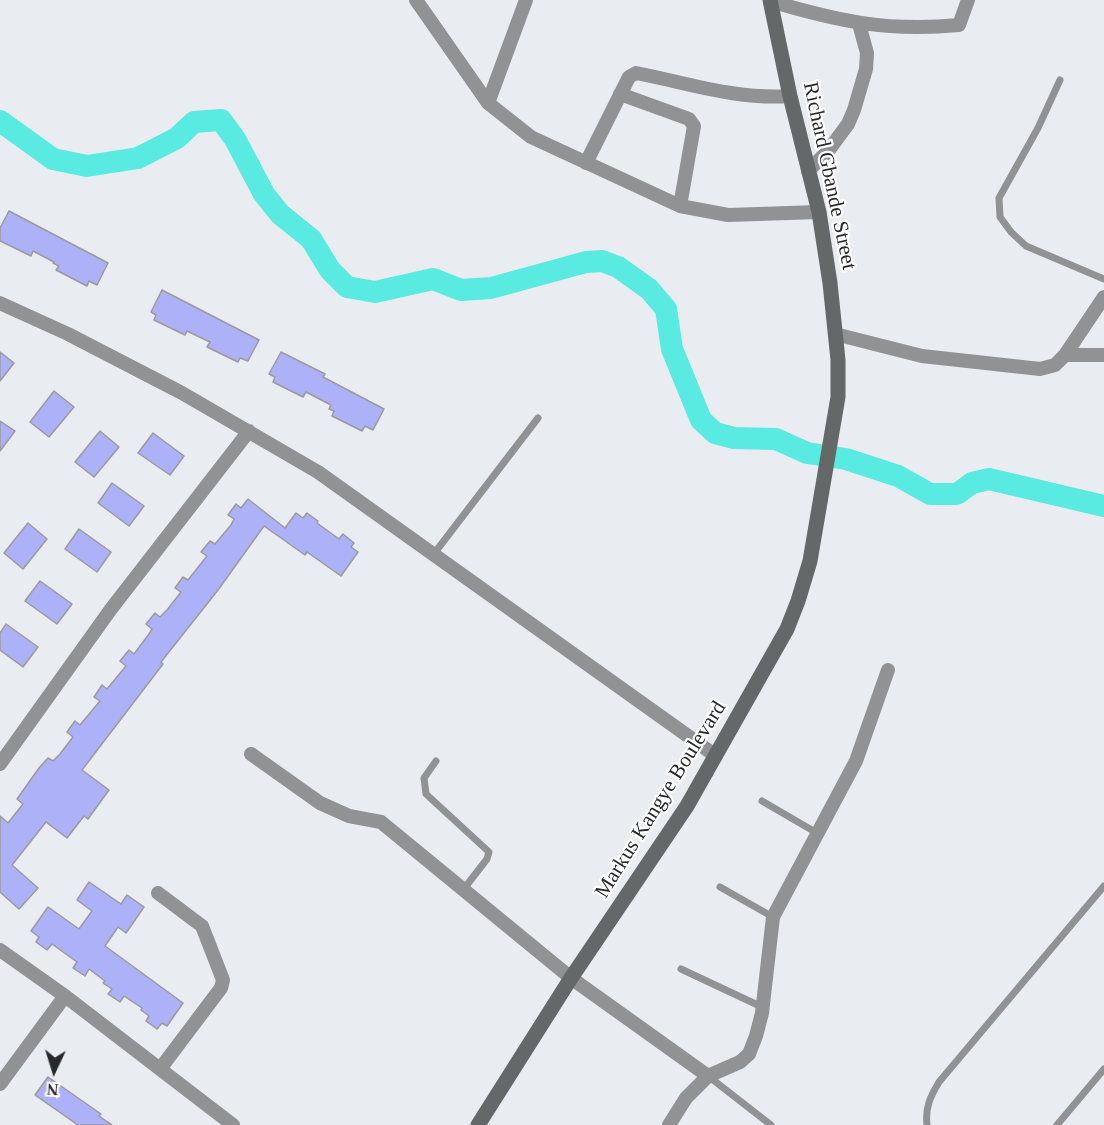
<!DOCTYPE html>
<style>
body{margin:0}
#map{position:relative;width:1104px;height:1125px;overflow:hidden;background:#e9ecf1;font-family:Georgia,serif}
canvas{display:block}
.north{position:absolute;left:24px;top:1041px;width:60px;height:60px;-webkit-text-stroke:4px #fff;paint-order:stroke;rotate:184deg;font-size:16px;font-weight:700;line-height:24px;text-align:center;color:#262829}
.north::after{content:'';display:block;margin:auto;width:21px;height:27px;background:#262829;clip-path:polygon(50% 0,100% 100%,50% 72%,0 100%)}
</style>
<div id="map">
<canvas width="1104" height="1125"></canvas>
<div class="north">N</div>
</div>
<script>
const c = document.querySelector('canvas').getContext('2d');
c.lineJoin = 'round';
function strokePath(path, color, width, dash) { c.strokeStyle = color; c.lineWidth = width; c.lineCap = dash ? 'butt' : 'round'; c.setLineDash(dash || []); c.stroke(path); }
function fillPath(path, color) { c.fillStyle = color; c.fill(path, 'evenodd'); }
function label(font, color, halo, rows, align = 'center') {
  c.font = font + ' Georgia,serif'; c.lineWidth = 4.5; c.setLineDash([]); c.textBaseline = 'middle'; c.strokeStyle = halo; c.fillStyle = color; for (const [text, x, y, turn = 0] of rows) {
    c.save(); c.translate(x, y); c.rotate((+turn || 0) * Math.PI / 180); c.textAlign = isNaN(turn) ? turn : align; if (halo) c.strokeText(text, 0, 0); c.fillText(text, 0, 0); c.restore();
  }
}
strokePath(new Path2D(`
 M0 121 53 159 87 166 138 158 177 138 194 122 221 120 235 139 264 194 280 214 311 239 330 270 347 287 375 292 433 279 461 290 491 288 586 262 602 261 618 267 649 289 666 309 672 349 701 420 715 433 734 438 776 439 807 453 846 459 898 476 930 494H957L972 483 989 479 1104 506`), '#59ebe1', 22);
const building = new Path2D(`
 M9 211 108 263 97 285 89 281 87 286 56 270 59 266 53 263 54 262 33 251 31 256 0 241V228Z
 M162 290 259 340 248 361 240 358 238 362 207 347 210 342 187 331 185 335 154 320 156 315 151 312Z
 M0 352 14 363 0 381Z
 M281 352 325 374 323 377 384 409 373 430 365 426 362 431 332 416 334 411 329 409 331 405 306 392 303 397 273 382 275 377 269 374Z
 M54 391 74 407 49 437 30 422Z
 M0 421 15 431 0 451Z
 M100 431 119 447 94 477 75 462Z
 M153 433 184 456 170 475 138 453Z
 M112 483 144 506 129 526 98 503Z
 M248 499 285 528 296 513 303 518 307 513 318 521 317 523 339 539 343 534 354 543 351 547 358 552 341 576 307 552 305 555 264 526 218 590 161 662 163 664 82 770 109 790 88 819 84 816 67 838 46 822 12 865 38 888 19 909 0 892V816L8 823 23 804 17 799 39 768 48 758 53 761 60 754 73 737 67 732 75 721 80 725 100 701 94 697 102 685 107 689 126 666 120 661 129 650 134 654 149 634 152 629 146 624 155 613 160 617 167 610 181 592 175 588 183 577 188 580 207 556 201 552 210 541 215 544 231 525 234 519 228 515 236 504 241 508Z
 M28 523 47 539 23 569 4 553Z
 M79 529 111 552 97 572 65 549Z
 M40 581 72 604 57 624 25 601Z
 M6 624 38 647 23 667 0 650V633Z
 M89 882 121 904 127 895 144 907 126 933 118 927 105 946 183 1003 167 1026 162 1023 157 1029 146 1021 149 1016 141 1010 142 1008 124 996 120 1002 108 994 112 989 103 983 105 981 89 969 85 976 73 968 77 962 52 944 47 950 36 942 39 937 31 931 48 907 79 929 92 911 77 900Z
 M48 1077 101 1114 99 1116 112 1125H78L35 1095Z`);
fillPath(building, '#adb1f7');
strokePath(building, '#9a9a9f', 1.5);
strokePath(new Path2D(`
 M1060 80 1038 128 999 198 1000 217 1011 232 1026 246 1104 279
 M433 555 538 418
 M436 761 424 778 426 794 489 852 487 859 463 890
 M762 801 817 833
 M720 887 773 917
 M681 969 762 1007
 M708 1076 771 1125
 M927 1125C925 1108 930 1097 939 1082L1104 886
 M1057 1125 1104 1069`), '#909293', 7);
strokePath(new Path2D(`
 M416 0 488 103 531 137 680 206 728 215 819 212
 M770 1C838 21 887 32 959 25L968 0
 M620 94 689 119 694 126 680 206
 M488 103 526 0
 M586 163 629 77 636 73C688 83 737 100 790 96
 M808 171 828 151 848 124 854 110 866 69 867 53 859 24
 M0 303 68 334 182 393 318 472 716 756
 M835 334 922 356 1040 369 1055 365 1065 355 1104 297
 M1065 355H1104
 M251 754 320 803 349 816 381 822 571 978 708 1076 740 1062 749 1054 756 1036 762 1013 773 917 856 761 888 670
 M0 764 111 609 249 431
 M0 950 65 996 160 1069 221 988 223 980 202 926 158 893
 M160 1069 233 1125
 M0 1084 65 996
 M669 1125 686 1098 708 1076`), '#909293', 14);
strokePath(new Path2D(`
 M478 1125 571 978 687 806 787 629 798 601 810 561 838 397V360L830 283 819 212 790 96 770 0`), '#656869', 15);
label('21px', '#262829', '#fff', [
 ["Richard Gbande Street",829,176,78],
 ["Markus Kangye Boulevard",661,800,-58]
]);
</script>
